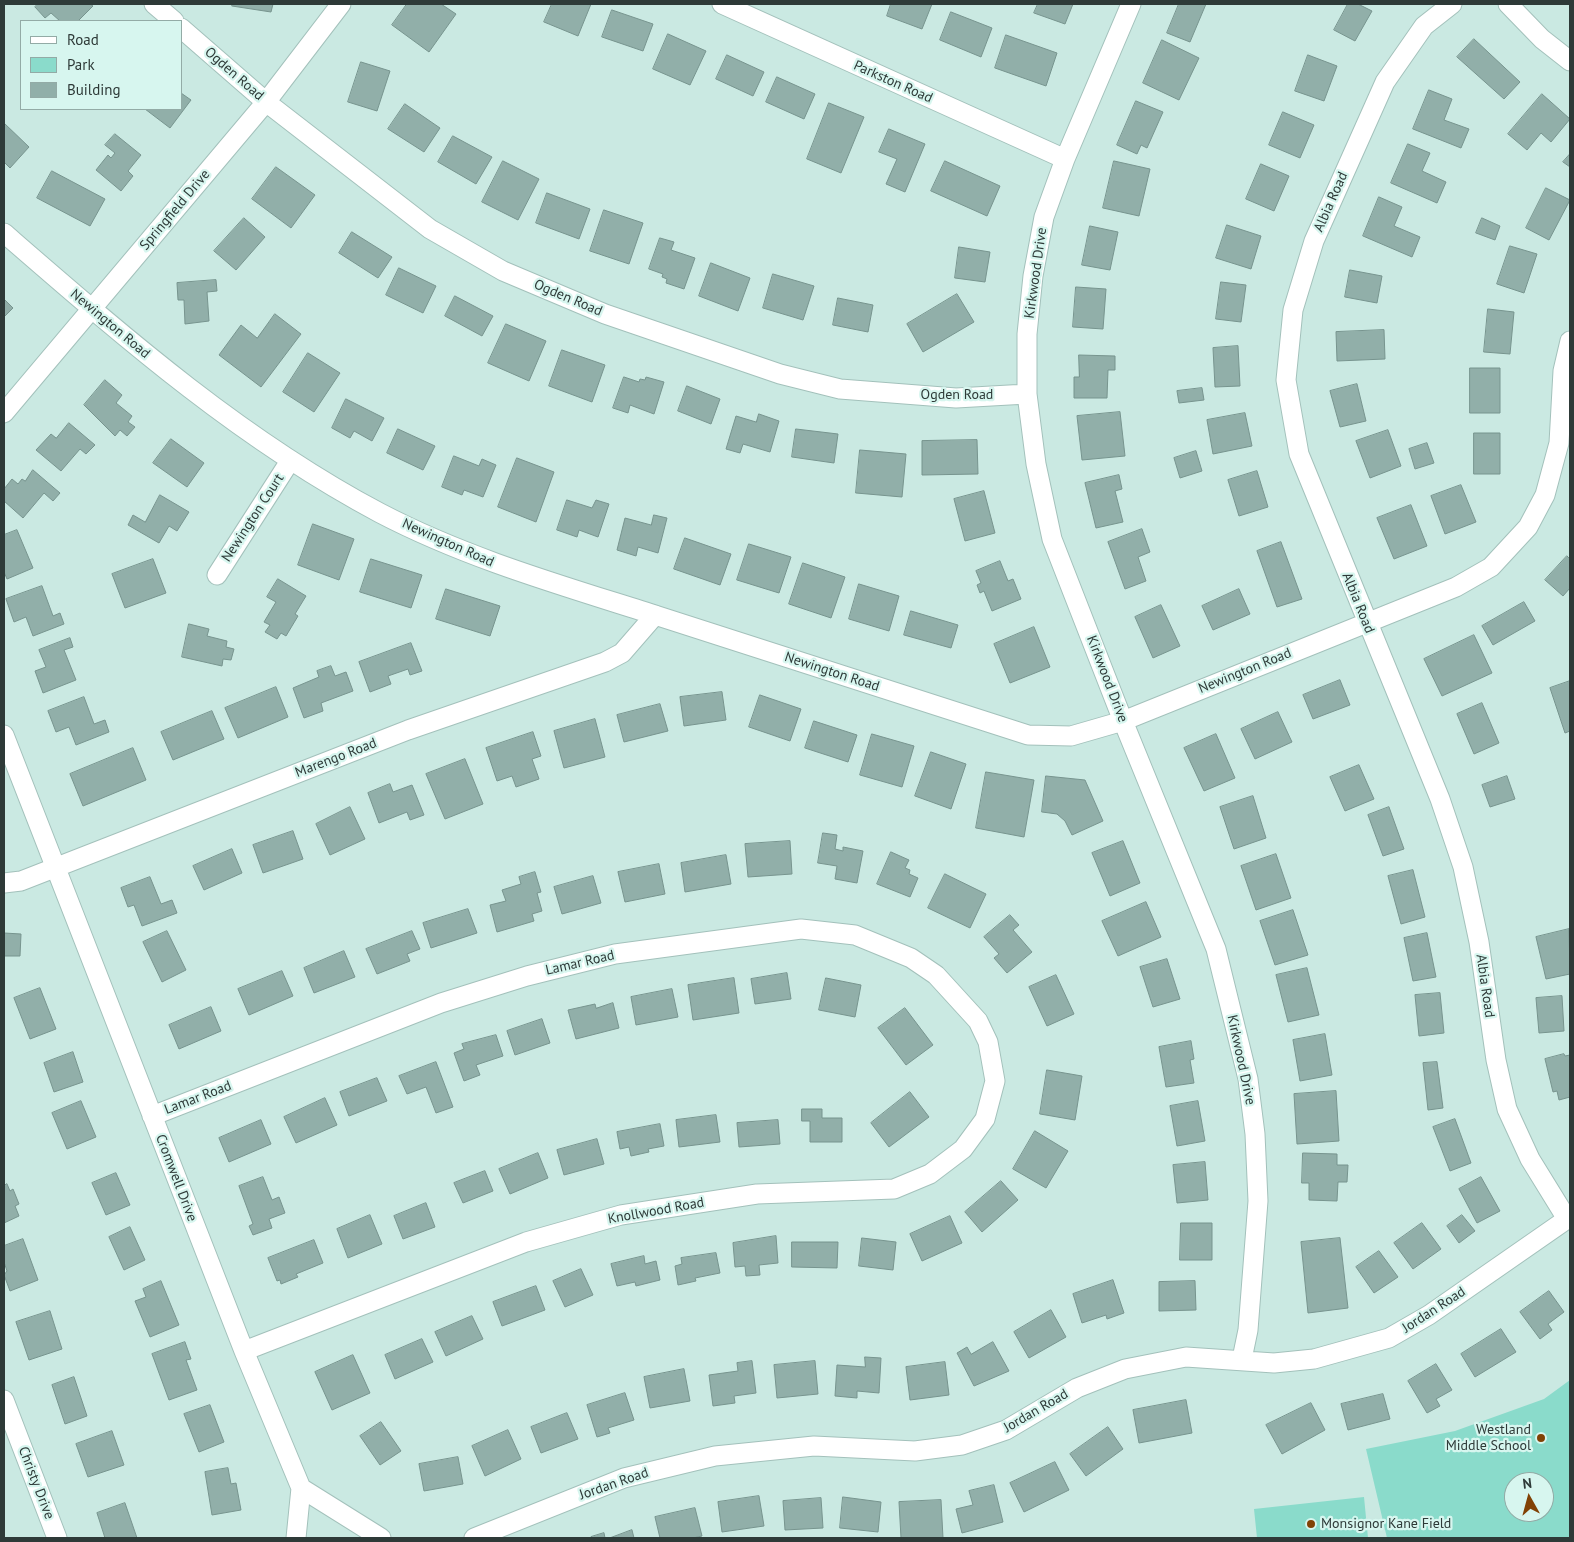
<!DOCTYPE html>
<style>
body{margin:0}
#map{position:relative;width:1574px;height:1542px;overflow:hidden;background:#cae9e2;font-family:"PT Sans",sans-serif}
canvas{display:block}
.frame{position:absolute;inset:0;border:5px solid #2e3a38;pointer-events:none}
.legend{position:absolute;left:20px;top:20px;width:162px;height:90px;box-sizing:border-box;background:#d7f6ef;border:1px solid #93aba6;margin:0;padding:6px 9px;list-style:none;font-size:15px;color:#2e3a38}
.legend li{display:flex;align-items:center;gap:10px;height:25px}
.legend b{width:25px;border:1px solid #93aba6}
.north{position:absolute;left:1504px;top:1472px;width:50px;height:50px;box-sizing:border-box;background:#d7f6ef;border:1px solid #93aba6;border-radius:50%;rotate:353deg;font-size:14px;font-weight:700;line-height:20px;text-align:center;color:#2e3a38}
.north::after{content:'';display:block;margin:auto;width:18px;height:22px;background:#814205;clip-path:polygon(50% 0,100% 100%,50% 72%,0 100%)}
</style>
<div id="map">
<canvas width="1574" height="1542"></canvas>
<div class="frame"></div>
<ul class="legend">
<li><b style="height:6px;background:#fff"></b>Road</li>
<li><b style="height:14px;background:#8adbcb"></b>Park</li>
<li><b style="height:14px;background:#91afa9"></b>Building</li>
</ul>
<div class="north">N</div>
</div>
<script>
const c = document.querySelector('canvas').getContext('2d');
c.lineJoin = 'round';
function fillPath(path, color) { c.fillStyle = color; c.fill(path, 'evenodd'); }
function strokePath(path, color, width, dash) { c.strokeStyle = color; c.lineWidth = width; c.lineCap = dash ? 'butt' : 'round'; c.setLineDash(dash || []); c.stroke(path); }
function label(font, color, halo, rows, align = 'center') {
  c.font = font + ' "PT Sans",sans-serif'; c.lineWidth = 4.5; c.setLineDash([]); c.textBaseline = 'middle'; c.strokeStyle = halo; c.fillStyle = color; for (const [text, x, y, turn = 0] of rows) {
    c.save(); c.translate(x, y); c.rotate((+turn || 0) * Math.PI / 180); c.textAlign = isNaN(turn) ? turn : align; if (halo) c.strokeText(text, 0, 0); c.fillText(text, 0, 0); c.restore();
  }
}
fillPath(new Path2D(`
 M1570 1380V1538H1387L1366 1449 1455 1431 1544 1399ZM1514 1482H1544V1512H1514Z
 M1364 1497 1368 1538H1257L1254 1509Z`), '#8adbcb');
const building = new Path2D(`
 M38 4H90L93 6 78 21H60L51 13 45 18 35 7Z
 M233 4H273L271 12 232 6Z
 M407 4H441L456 14 429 52 392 25Z
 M552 4H591L578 36 544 22Z
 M891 4H932L922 29 887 16Z
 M1038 4H1073L1065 24 1034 13Z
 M1179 4H1206L1190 42 1167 33Z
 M1348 4H1358L1372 11 1355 41 1334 30Z
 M612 10 653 24 643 51 602 37Z
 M951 12 992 28 981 57 940 40Z
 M668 34 706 51 690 85 653 69Z
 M1006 35 1057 53 1046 86 995 68Z
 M1474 39 1520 82 1504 99 1457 57Z
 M1162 40 1199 58 1179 100 1143 83Z
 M727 55 764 72 753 96 716 79Z
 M1308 55 1337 66 1324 101 1295 91Z
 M361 62 390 71 377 111 348 102Z
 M777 77 815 94 804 119 766 102Z
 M1429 90 1452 99 1444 120 1469 129 1461 148 1413 129Z
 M181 93 191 100 170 128 145 109H181Z
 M1542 94 1570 119 1551 142 1541 133 1527 150 1508 134Z
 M1136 101 1163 112 1147 148 1141 145 1137 154 1117 145Z
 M829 103 864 117 841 173 807 159Z
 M405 104 440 128 424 152 388 129Z
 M1283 112 1314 125 1300 158 1269 145Z
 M4 123 29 147 10 168 4 162Z
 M889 129 925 144 905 192 886 184 897 159 879 152Z
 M115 134 141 155 128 171 133 176 121 191 96 170 108 155 111 158 115 153 105 145Z
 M453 136 492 157 476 184 438 162Z
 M1408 144 1430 153 1422 171 1446 182 1437 203 1391 183Z
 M1570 154V167L1563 162Z
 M503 161 539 179 518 220 482 202Z
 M945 161 1000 186 987 216 931 191Z
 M1114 161 1150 169 1139 216 1103 208Z
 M1261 164 1289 176 1274 211 1246 199Z
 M276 167 315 195 291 228 252 199Z
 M52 171 105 199 90 226 37 198Z
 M1546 188 1570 200 1549 240 1526 228Z
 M547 193 590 209 579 239 536 223Z
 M1379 197 1402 207 1394 226 1420 237 1412 257 1363 236Z
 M604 210 643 223 629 264 590 251Z
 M244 218 265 237 236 270 214 251Z
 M1482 218 1500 226 1495 240 1476 233Z
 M1227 225 1261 236 1251 269 1216 258Z
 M1090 226 1118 232 1110 270 1082 265Z
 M352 232 392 257 378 278 339 253Z
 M660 238 674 242 671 250 695 258 684 289 666 283 667 279 662 277 663 274 649 269Z
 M1510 246 1537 254 1524 293 1497 284Z
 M959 247 990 252 985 282 955 278Z
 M711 263 750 278 738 311 699 296Z
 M399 268 436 286 423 313 386 295Z
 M1350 270 1382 276 1377 303 1345 297Z
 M773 274 814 286 803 320 763 308Z
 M216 280 217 291 207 292 209 321 185 324 184 300H178L177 283Z
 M1221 282 1246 285 1241 322 1216 319Z
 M1076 287 1106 289 1103 329 1073 327Z
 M957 294 974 322 923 352 907 324Z
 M455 296 493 316 482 336 445 316Z
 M838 298 873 305 868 332 833 325Z
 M4 299 13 308 4 317Z
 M1488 309 1514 312 1510 354 1484 352Z
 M275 314 301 334 261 387 219 355 241 325 257 338Z
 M506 324 546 341 529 381 488 363Z
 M1384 330 1385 359 1337 361 1336 332Z
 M1238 346 1240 386 1215 387 1213 348Z
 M562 350 605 365 592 402 549 386Z
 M308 353 340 373 314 412 283 392Z
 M1079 355 1115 356V370H1108L1107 398H1074V377H1079Z
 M1470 368H1500V413H1470Z
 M624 377 639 382 640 379 645 380 646 377 664 382 654 414 630 405 628 413 613 408Z
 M105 380 122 395 116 403 132 416 128 422 135 427 127 436 120 430 115 436 84 405Z
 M1357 384 1366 421 1340 427 1330 391Z
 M687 386 720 399 711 424 678 411Z
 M1202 388 1204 400 1179 403 1177 391Z
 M346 399 384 418 372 441 354 431 350 438 332 428Z
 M1120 412 1125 456 1082 460 1077 416Z
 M1245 413 1252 446 1213 454 1207 420Z
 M759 414 779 421 770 452 743 444 740 453 726 449 736 416 756 422Z
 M69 423 95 445 86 454 80 449 61 471 36 450 51 434 56 438Z
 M398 429 435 446 423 470 387 453Z
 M796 429 838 434 834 463 792 457Z
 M1388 430 1401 466 1370 478 1356 441Z
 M1474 433H1500V474H1474Z
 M171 439 204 463 187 487 153 463Z
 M977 440 978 474 922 475V441Z
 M1427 443 1434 463 1415 469 1409 449Z
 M860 450 906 454 902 497 856 493Z
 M1196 451 1202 471 1180 478 1174 458Z
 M454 456 479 466 482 459 496 465 483 497 464 490 462 495 442 487Z
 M517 458 554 472 536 522 498 507Z
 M33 470 60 493 53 501 44 493 23 518 4 501V489L12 479 18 484 22 479 25 481Z
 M1257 471 1268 507 1239 516 1228 480Z
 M1119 475 1122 489 1115 491 1123 522 1096 528 1085 483Z
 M1461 485 1476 522 1445 534 1431 496Z
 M984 491 995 533 965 541 954 499Z
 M160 495 189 512 177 531 169 526 159 543 128 525 133 515 145 522Z
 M567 500 592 508 596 500 609 504 598 537 579 530 577 537 557 530Z
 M1411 505 1427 546 1394 559 1377 518Z
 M654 515 667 518 658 553 638 547 636 556 617 550 625 518 651 525Z
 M313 524 354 539 339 580 298 565Z
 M1142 529 1150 552 1138 557 1146 581 1125 589 1108 542Z
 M17 530 33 568 7 579 4 572V535Z
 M685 538 731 554 720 585 674 569Z
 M1281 542 1302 599 1277 607 1257 551Z
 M749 544 791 557 779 593 737 580Z
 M1567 556 1570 559V588L1563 596 1545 580Z
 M153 559 166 593 125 608 112 574Z
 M371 559 422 575 411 608 360 592Z
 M1000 561 1008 581 1013 579 1021 599 992 611 984 591 980 593 977 585 981 583 976 571Z
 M803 563 845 577 831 618 789 604Z
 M278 579 306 596 295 614 298 616 286 636 281 633 277 639 265 632 270 625 264 622 276 602 267 597Z
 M859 584 899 596 889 631 849 619Z
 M42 586 53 616 60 613 64 624 33 636 26 617 14 622 6 599Z
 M446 589 500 606 490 636 436 619Z
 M1239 589 1250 614 1213 630 1202 606Z
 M1524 602 1535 621 1493 645 1482 626Z
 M1161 605 1180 646 1153 658 1135 617Z
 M911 611 958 625 951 648 904 635Z
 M189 624 209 629 207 636 227 641 226 647 234 649 231 660 223 659 222 666 182 657Z
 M1034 627 1050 667 1010 683 994 644Z
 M1474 635 1492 673 1442 696 1424 659Z
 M70 638 73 647 64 650 76 680 43 693 35 671 46 667 39 650Z
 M411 643 422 671 410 675 408 669 388 676 391 684 370 692 359 662Z
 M331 666 335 676 346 672 353 691 321 703 323 711 304 718 293 688 319 677 317 671Z
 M1340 680 1350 705 1313 719 1303 695Z
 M1570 681V731L1565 733 1550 688Z
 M276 687 288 717 238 738 225 708Z
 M722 692 726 720 684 726 680 697Z
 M760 695 801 709 790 741 749 727Z
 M84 697 94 724 105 720 109 732 76 745 69 727 56 732 48 711Z
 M1482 703 1499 743 1474 754 1457 714Z
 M660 704 668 731 624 742 617 715Z
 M212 711 224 739 173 760 161 732Z
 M1278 712 1292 742 1255 759 1241 729Z
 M595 719 605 757 564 768 554 731Z
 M814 721 857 735 848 762 805 748Z
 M533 732 541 756 532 759 539 779 516 787 512 776 497 781 486 748Z
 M872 734 914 746 902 787 860 775Z
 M1216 734 1235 778 1204 791 1184 748Z
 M133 748 146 780 83 806 70 774Z
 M931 752 966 764 951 809 915 796Z
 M465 759 483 804 445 819 426 774Z
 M1359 765 1374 799 1345 811 1330 777Z
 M986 772 1034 780 1024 837 976 828Z
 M1046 776 1085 780 1103 821 1072 835 1065 821 1057 814 1042 812Z
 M1507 776 1515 799 1490 807 1482 785Z
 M390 784 393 792 412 785 424 815 410 820 407 812 379 823 368 793Z
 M1253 796 1266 838 1234 849 1220 807Z
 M350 807 365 839 330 855 316 824Z
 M1389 807 1404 849 1383 856 1368 815Z
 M293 831 303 859 263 873 253 845Z
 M823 833 837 835 835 849 843 851V847L863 851 857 883 835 879 837 866 818 863Z
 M790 841 792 874 748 877 745 844Z
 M1123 841 1140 883 1110 896 1092 853Z
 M232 849 242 873 204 890 193 866Z
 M891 852 909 860 905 868 910 870 909 874 918 878 910 897 877 884Z
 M1276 854 1291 898 1256 910 1241 866Z
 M726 855 731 884 685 892 681 863Z
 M659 864 665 894 625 902 618 872Z
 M1413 870 1425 917 1401 924 1388 876Z
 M535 872 541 892 537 893 542 911 532 914 534 921 497 932 490 905 506 901 502 890 521 884 519 877Z
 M945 874 986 894 970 928 928 908Z
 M593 876 601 903 562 914 554 887Z
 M150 877 161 904 172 900 177 913 142 926 134 905 128 907 121 888Z
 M1146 902 1161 937 1118 956 1102 921Z
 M468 909 477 933 431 948 423 923Z
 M1293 910 1308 955 1275 965 1260 921Z
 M1010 915 1019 925 1013 930 1032 952 1007 973 994 958 999 954 984 937Z
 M1569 929 1570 974 1546 979 1536 937Z
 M167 931 186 970 162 982 143 942Z
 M412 931 420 949 407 954 410 961 377 974 366 949Z
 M4 933 21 934 20 956H4Z
 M1427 933 1436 977 1413 981 1404 938Z
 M344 951 355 977 314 993 304 968Z
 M1167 959 1180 999 1153 1007 1140 967Z
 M1307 968 1319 1015 1288 1022 1276 975Z
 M282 971 293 996 249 1015 238 989Z
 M787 973 791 999 755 1004 751 979Z
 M1056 975 1074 1014 1047 1026 1029 987Z
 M734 978 739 1013 693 1020 688 985Z
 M826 978 861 985 855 1017 819 1010Z
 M40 988 56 1029 30 1039 14 998Z
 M672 989 678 1017 636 1025 631 997Z
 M1440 993 1444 1033 1419 1036 1415 995Z
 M1562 996 1564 1031 1539 1033 1536 998Z
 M613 1003 619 1028 576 1039 568 1010 595 1004 596 1008Z
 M211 1007 221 1031 179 1049 169 1025Z
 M905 1008 933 1045 906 1065 878 1028Z
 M542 1019 550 1043 515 1055 507 1031Z
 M1325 1034 1332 1075 1300 1081 1293 1040Z
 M496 1035 503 1056 476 1065 480 1075 464 1081 454 1053 464 1049 462 1044Z
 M1191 1041 1194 1059 1190 1060 1194 1083 1166 1087 1159 1047Z
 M73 1052 83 1082 54 1092 44 1063Z
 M1564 1054 1565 1056 1570 1055V1097L1559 1100 1557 1091 1553 1092 1545 1059Z
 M436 1062 453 1107 436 1113 426 1087 407 1094 399 1076Z
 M1437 1062 1443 1108 1428 1110 1423 1063Z
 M1047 1070 1082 1076 1075 1120 1040 1114Z
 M377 1078 387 1101 349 1116 340 1092Z
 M1336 1091 1339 1141 1297 1144 1294 1094Z
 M910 1092 929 1117 889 1147 871 1123Z
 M325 1098 337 1125 296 1143 284 1117Z
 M81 1101 96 1137 67 1149 52 1113Z
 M1198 1101 1205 1141 1177 1146 1170 1106Z
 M802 1109H822V1118H842V1142H810V1121H802Z
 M716 1115 720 1142 679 1147 676 1120Z
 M1455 1119 1471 1163 1450 1171 1433 1127Z
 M261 1120 271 1144 229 1162 219 1138Z
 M778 1120 780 1144 739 1147 737 1123Z
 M660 1124 664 1146 648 1149 649 1152 631 1156 629 1147 620 1149 617 1132Z
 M1035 1131 1068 1151 1046 1188 1013 1169Z
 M597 1139 604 1164 564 1175 557 1150Z
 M538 1153 548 1178 510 1194 499 1169Z
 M1303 1153 1337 1154V1165H1348L1347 1182H1338L1337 1201 1309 1200V1183H1302Z
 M1205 1162 1208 1200 1177 1203 1173 1165Z
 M485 1171 493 1191 463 1203 454 1183Z
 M116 1173 130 1205 106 1215 92 1183Z
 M263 1177 272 1200 279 1197 285 1213 269 1219 272 1228 253 1235 249 1226 253 1224 239 1186Z
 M1481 1177 1500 1211 1477 1223 1459 1189Z
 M1001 1181 1018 1200 982 1232 965 1212Z
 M7 1184 10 1191 13 1189 19 1204 15 1206 19 1216 4 1223V1186Z
 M426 1203 435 1227 403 1239 394 1216Z
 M370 1215 382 1244 348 1258 337 1229Z
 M1462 1215 1475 1231 1459 1243 1447 1226Z
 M950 1216 962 1243 922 1261 910 1234Z
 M1181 1223H1212V1260H1180Z
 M1422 1223 1441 1249 1413 1269 1394 1243Z
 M130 1227 145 1260 124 1270 109 1237Z
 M776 1236 778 1263 759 1265 760 1275 746 1276 745 1266 735 1267 733 1243Z
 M862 1238 896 1242 893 1270 859 1266Z
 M1340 1238 1348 1308 1308 1313 1301 1242Z
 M23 1239 38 1280 10 1291 4 1275 7 1271 4 1262V1246Z
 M314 1240 323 1263 296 1274 298 1277 281 1284 280 1280 277 1281 268 1258Z
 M792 1242H838L837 1268 792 1267Z
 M1379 1251 1398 1277 1374 1293 1356 1267Z
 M716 1253 720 1273 695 1278 696 1281 678 1285 675 1266 682 1264 681 1258Z
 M644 1256 645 1264 656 1261 660 1280 636 1286 635 1282 617 1286 611 1264Z
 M581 1269 593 1295 565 1307 553 1281Z
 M1113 1280 1124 1313 1107 1319 1106 1315 1082 1323 1073 1294Z
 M161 1281 179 1325 150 1337 135 1301 146 1297 143 1289Z
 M1195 1281 1196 1310 1159 1311V1282Z
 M536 1286 545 1310 502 1326 493 1302Z
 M1549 1291 1564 1312 1548 1324 1552 1330 1540 1339 1520 1312Z
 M1051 1310 1066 1337 1029 1358 1014 1332Z
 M50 1311 62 1349 29 1360 16 1322Z
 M472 1316 483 1339 446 1356 435 1332Z
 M1501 1329 1516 1352 1475 1377 1461 1354Z
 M422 1339 433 1362 395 1379 385 1355Z
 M185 1342 191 1359 186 1360 197 1390 169 1400 152 1354Z
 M993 1342 1009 1371 974 1386 957 1353 967 1347 971 1354Z
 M353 1355 370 1393 332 1410 315 1372Z
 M865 1357 881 1358 879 1393 857 1391V1398L835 1396 837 1365 865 1367Z
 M752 1361 756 1393 734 1396 735 1403 713 1406 709 1375 738 1371 737 1363Z
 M815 1361 818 1394 777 1398 774 1365Z
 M945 1362 949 1395 910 1400 906 1367Z
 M1436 1364 1452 1390 1436 1399 1440 1406 1427 1413 1408 1381Z
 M684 1369 690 1401 650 1408 644 1377Z
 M74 1377 87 1416 65 1424 52 1385Z
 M625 1393 634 1420 608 1428 610 1433 597 1437 587 1405Z
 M1383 1394 1390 1419 1348 1430 1341 1404Z
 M1186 1400 1192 1433 1139 1443 1133 1410Z
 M1311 1403 1325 1430 1282 1454 1266 1425Z
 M210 1405 224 1442 199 1452 184 1414Z
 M567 1413 578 1439 541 1453 531 1427Z
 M381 1422 401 1451 380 1465 360 1436Z
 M1108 1427 1123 1449 1086 1476 1070 1454Z
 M508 1430 521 1459 485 1476 472 1446Z
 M112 1431 124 1465 88 1477 76 1444Z
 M458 1457 463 1484 424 1491 419 1464Z
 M1055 1462 1069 1490 1024 1512 1010 1483Z
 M228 1468 231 1484 236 1483 241 1510 212 1515 205 1472Z
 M994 1485 1003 1522 962 1533 956 1509 973 1505 969 1491Z
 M759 1496 764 1526 722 1532 718 1502Z
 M843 1497 881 1502 878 1532 840 1528Z
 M821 1498 823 1528 785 1530 783 1501Z
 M941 1500 943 1538H901L899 1502Z
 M125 1503 137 1538H105L97 1513Z
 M695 1508 702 1536 693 1538H660L655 1517Z
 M632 1530 634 1538H610Z
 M604 1533 605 1538H591V1537Z`);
fillPath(building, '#91afa9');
strokePath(building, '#77948e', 1);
const minor = new Path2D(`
 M154 4 174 21
 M722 4 1065 159
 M1131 4 1065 159 1044 217 1033 276 1027 334V394L1036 464 1052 539 1123 721 1216 949 1248 1079 1255 1134 1258 1201 1248 1330 1242 1359
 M1452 4 1424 26 1385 82 1314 241 1293 310 1286 380 1299 454 1440 799 1463 867 1479 942 1496 1060 1507 1109 1530 1159 1567 1219
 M1508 4 1542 39 1570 61
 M181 28 266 102 430 229 503 271 605 314 780 374 840 389 956 398 1027 394
 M4 233C124 337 239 438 380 513 468 559 564 586 658 616 781 656 905 695 1028 735L1071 736 1123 721 1456 587 1491 567 1528 527 1545 495 1559 443 1563 371 1570 341
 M4 413 266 102 341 4
 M217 575 290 461
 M4 735 244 1351 301 1488 296 1538
 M4 883 21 881 408 730 605 662 622 653 655 615
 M152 1116 441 1003 527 976 615 954 801 929 855 935 911 958 936 975 978 1021 988 1042 995 1081 985 1119 963 1149 930 1174 894 1189 757 1194 621 1215 526 1242 244 1351
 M4 1400 57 1538
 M301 1488 381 1538
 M474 1538 624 1478 715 1456 814 1446 915 1451 962 1445 1006 1430 1077 1388 1125 1369 1186 1357 1274 1363 1314 1359 1389 1338 1429 1315 1570 1217`);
strokePath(minor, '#a3c1bb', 21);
strokePath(minor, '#fff', 19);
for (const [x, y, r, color] of [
 [1541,1438,5,"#814205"],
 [1311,1524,5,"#814205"]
]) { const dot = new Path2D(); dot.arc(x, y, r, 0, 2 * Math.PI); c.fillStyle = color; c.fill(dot); strokePath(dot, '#d7f6ef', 2); }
label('14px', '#2e3a38', '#d7f6ef', [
 ["Ogden Road",234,74,41],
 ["Parkston Road",893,82,24],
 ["Albia Road",1331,202,-66],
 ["Springfield Drive",175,210,-50],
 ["Kirkwood Drive",1036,273,-82],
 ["Ogden Road",568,298,23],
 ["Newington Road",110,324,40],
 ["Ogden Road",957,395],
 ["Newington Court",253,518,-57],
 ["Newington Road",448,543,24],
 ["Albia Road",1358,603,68],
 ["Newington Road",1245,671,-22],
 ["Newington Road",832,672,18],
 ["Kirkwood Drive",1107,679,69],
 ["Marengo Road",336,758,-21],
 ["Lamar Road",580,963,-13],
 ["Albia Road",1485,986,82],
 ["Kirkwood Drive",1241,1060,78],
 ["Lamar Road",198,1098,-21],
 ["Cromwell Drive",176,1178,69],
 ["Knollwood Road",656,1211,-10],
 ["Jordan Road",1434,1310,-33],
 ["Jordan Road",1036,1411,-30],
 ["Christy Drive",36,1483,69],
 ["Jordan Road",614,1484,-19]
]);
label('14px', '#2e3a38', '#d7f6ef', [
 ["Westland",1531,1430],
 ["Middle School",1531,1446],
 ["Monsignor Kane Field",1321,1524,"left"]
], 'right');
</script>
